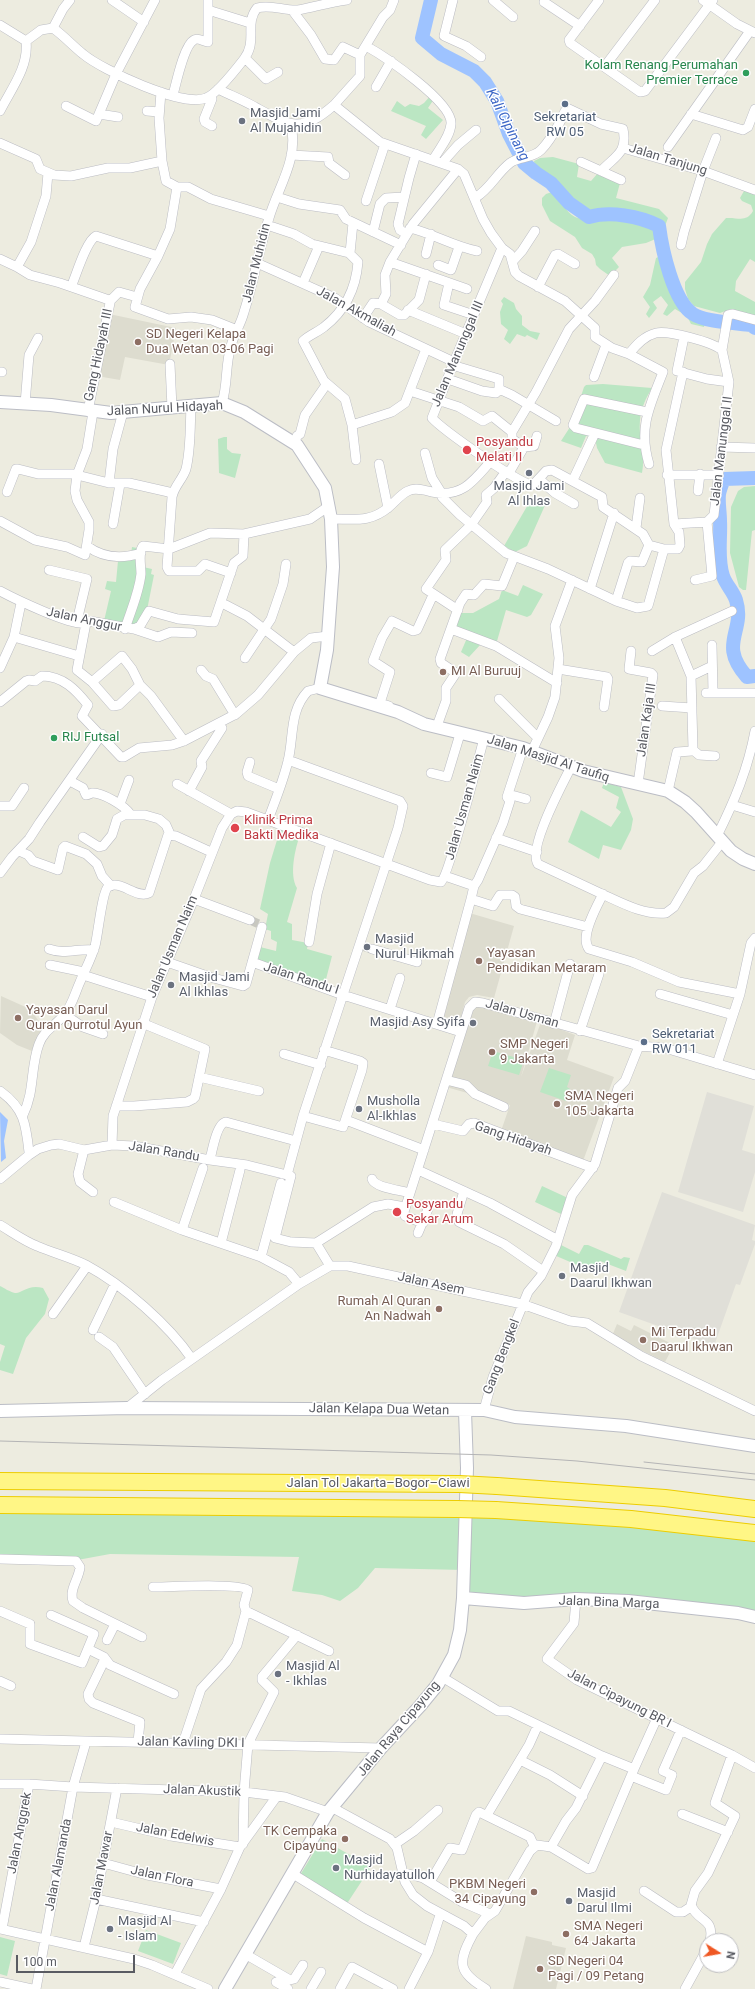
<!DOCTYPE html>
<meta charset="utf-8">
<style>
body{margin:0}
#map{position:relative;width:755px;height:1989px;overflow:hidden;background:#edece0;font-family:Roboto,sans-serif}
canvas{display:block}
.north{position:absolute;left:699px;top:1933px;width:40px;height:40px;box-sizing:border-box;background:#fff;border:1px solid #bdbdc0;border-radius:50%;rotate:101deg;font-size:11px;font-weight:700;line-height:16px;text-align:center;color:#595b62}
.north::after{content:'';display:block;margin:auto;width:14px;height:18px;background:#ef5824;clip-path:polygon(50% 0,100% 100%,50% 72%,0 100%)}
.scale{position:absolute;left:16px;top:1955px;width:119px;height:18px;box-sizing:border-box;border:2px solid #595b62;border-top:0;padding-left:5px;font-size:12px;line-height:14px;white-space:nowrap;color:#595b62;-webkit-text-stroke:3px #fff;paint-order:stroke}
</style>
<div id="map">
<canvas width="755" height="1989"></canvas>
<div class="north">N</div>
<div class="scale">100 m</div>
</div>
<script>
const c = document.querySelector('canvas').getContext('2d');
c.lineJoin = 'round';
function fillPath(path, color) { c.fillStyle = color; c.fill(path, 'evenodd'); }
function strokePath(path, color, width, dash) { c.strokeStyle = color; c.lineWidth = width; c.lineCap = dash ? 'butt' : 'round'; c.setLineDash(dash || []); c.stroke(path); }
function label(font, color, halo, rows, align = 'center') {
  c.font = font + ' Roboto,sans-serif'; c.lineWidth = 3; c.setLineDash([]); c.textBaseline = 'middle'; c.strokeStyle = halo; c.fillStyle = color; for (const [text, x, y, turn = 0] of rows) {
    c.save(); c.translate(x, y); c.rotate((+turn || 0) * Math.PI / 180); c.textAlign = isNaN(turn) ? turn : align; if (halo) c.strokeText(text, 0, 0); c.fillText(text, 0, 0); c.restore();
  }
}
fillPath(new Path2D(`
 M707 1092 754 1106 742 1150 755 1154V1172L743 1212 678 1192Z
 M662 1192 755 1225 752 1240 755 1241V1244L740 1285 736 1284 714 1346 619 1312Z`), '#e0dfd8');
fillPath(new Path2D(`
 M109 314 176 328 169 365 125 357 120 380 97 376Z
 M466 912 514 926 494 998 477 995 469 997 465 1002 459 1025 438 1020Z
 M1 996 30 1009 43 1027 32 1051 17 1045 0 1033Z
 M477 1003 538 1018 521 1077 541 1022 575 1035 567 1060 614 1077 583 1161 501 1131 510 1105 446 1087 471 1007Z
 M617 1324 631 1331 634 1325 674 1345 665 1362 612 1336Z
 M526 1936 552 1942V1945L566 1948 556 1989H513Z`), '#dddccf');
fillPath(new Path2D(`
 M431 95 434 99 428 108 443 120 426 139 421 135 426 126 391 111 397 101 405 107 410 104 419 106 424 103Z
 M553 157 579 164 577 177 591 181 598 173 620 183 616 198 659 209 668 218 665 226 663 227C648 206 609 218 587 211 571 206 566 188 553 178 547 174 540 172 535 167L534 161 540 158Z
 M744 191 755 193V262L750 259 736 281 735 291 755 302V319L731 309 720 313 694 306 688 299 685 289V282L701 262 707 244 712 234 726 218C738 217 746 223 753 211L751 205 742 201 740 198Z
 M552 192C562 199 565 212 575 217 596 226 649 209 658 238L646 243 622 247 612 258 619 267 610 276 600 269 596 265 595 259 592 254 582 248 575 237 550 221 542 205V198L546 194Z
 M662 255C667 272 675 310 693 317 697 319 701 320 705 321L704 327 691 324 687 316 675 309 667 316 663 314 668 305 661 296 653 302 657 308 649 318 646 314 650 307 643 297 650 285 656 258Z
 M504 297 514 303 516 309 522 316V325L530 331 540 333 537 340 527 335 525 337 517 334 510 344 504 339 508 330 501 324 500 312 503 304 501 301Z
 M603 384 652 388C646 398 641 408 640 420 638 438 646 455 642 473L605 463 597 448 595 438 586 436 581 448 561 441 572 424 584 387 586 385Z
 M224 437H227V449L232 453 241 454 235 478 219 473 218 439Z
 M755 486V530L752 531 746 590H743L739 587 730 553 731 507 738 491 744 487Z
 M533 496 546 503 527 546 515 552 504 546Z
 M132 547 142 549 143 567 152 569 151 574 154 575 147 610 141 620 131 627 104 621 111 591 105 589 107 581 116 582 118 561H130Z
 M523 585 543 594 531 615 527 617 506 610 495 648 481 644 469 657 461 652 467 638 452 630 458 613H473L499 599 502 590 518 596Z
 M604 782 621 787 633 819 631 830 621 850 603 845 599 859 568 842 581 810 611 827 621 812 616 808 619 797 602 788Z
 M281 827 300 835C295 849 289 875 297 888L287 922 292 924V940L308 943 307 949 332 956 324 987 256 963 260 947 276 951 277 942 271 939V931L265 929 268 914 260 909 270 863Z
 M493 1051 524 1060 519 1075 488 1066Z
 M549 1068 571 1075 567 1087 570 1089 566 1101 540 1092Z
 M542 1186 568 1198 561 1214 535 1202Z
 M559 1244 579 1254 584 1245H588L621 1259 624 1257 630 1258 626 1271 600 1261 591 1271 554 1255Z
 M0 1286C4 1288 10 1292 15 1293 22 1294 27 1284 43 1288L49 1299 45 1314 26 1338 13 1374 0 1370V1362L5 1346 0 1344Z
 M0 1505 466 1513 755 1533V1617L738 1613 463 1598 464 1570 375 1568 358 1588 340 1601 322 1595 292 1591 299 1557 110 1554 72 1561 0 1559Z
 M322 1839 371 1867 346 1905 300 1875Z
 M146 1930 181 1943 173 1964 138 1951Z
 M0 1937 15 1941 7 1976 0 1974Z`), '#bbe6c3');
fillPath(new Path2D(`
 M0 1112 8 1120 4 1141 6 1158 1 1162Z`), '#9ec3ff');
strokePath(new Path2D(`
 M431 0 422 38 441 54 474 71 485 82 497 101 509 134 524 163 536 173 551 183 569 203 589 217C610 211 639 216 659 226 662 249 673 301 693 314 705 322 736 323 751 325L755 328
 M755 478 724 479C722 484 720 489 719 494 718 503 720 512 720 521 721 539 717 559 723 576 726 585 733 591 736 600 746 632 717 643 747 677L755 676`), '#9ec3ff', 14);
strokePath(new Path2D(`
 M250 920 261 925 262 927
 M362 946 372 949`), '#c8c8c0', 9, [9, 4.5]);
const street = new Path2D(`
 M112 0 144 22
 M453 0 444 36 466 46 481 57
 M493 0 513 17
 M599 0 569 40 570 43 640 92 645 91 713 0
 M703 0 737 24 755 33
 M544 2 580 26
 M208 10 250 23
 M292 10 311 35 325 59 334 60 343 47 360 55
 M0 25 26 41 41 30 53 28C64 36 73 46 83 54 102 70 183 108 206 98 217 94 237 68 244 59 258 41 244 24 257 8 271 4 284 11 298 10 314 7 331 2 347 0
 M53 28 63 9 70 0
 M366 46C384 56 453 102 451 124 450 137 439 149 433 160
 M245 58 266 79 278 72
 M605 66 655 0
 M376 87 391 61
 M218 89C230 95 243 100 255 107 290 126 301 134 334 105L380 142 458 169 464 174 483 219 491 233 502 248 510 254 515 272 519 276 565 301 595 328V337L612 348 629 354C636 345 644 336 656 333 668 330 712 342 722 350L729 382 714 515 707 522 674 524 679 532 680 545 678 549H664L649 545 643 534 603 507 602 497 552 470 546 471 533 485C521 486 442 429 432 418L454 362 502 248
 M161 92 159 118 162 161 166 181 177 187H188L211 199 269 216
 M173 95C176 84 184 45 194 40 198 37 204 42 208 42V0
 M211 96 212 99 204 119 205 122 212 126
 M334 105 360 76V55L383 17 390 10 394 0
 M66 106 96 121 116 74 155 0
 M0 111C11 89 29 67 26 41
 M147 111 159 112
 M99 114 118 117
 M691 114 743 130 748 127 755 109
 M0 143 36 159 40 169 54 175 71 176 108 168H130L162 161
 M668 147 750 31
 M623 148 703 171 755 190
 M291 155 328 157 329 163 345 175
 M581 162 621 180
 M442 163 458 145 476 130
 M177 187 170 229 158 256 140 289 135 307 168 319 191 317 212 320 237 330
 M277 197 299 204 340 210 346 219 401 245
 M475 198C491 188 496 174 510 163 519 156 532 159 541 150 548 143 554 133 559 124 562 119 563 113 567 108L601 124 623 129C628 153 615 156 601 171
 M366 201 385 144
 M267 225 294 234 312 244 349 253 358 262C356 288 346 310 324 327 318 332 309 335 303 341L324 381 345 399 352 425 356 460
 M410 228C434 234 453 246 477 251
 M373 232 380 204 386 198 404 197
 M407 234 400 230 398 224 409 178 416 154
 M681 245 684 232 703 171 716 138
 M350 253 353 223
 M426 254 431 234
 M0 259 17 267 30 275 60 283 109 300 110 303 88 411
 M513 261 522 251 535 231
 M390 262 467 289
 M257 263 335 298 369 322 454 362
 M438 265 451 270 459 247
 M17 267 31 242 46 196 48 173
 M303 283 319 246
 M449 283 444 305 474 315
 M71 287C76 276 86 241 96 236L158 256
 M538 287 555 255 558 254 575 264
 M110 301 119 292 137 297
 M381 304 400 315H404L419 300 426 274
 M408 310 466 334
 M363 318 373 303 381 304 386 294 385 275 390 262 413 224 458 169
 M684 337 677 371 707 379 729 382
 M722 350 728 315 733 314 755 320
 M629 354 663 372C650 406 638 427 649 464
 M170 364 172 408
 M452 365 499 379V389
 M0 372H2
 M594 377 606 345
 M448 379 482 391 496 393 499 389
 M499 389 512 395 556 421
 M410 391 459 407 483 421 492 416 512 432
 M222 403C228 384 225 365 231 346 234 334 241 324 244 312 254 281 259 249 269 218 278 187 299 159 291 125
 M25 404 29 355 38 338
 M191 405C190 426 191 449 186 469 183 479 174 486 172 497L167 567 169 571H198L205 564 231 573
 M352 425 392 412 405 403 426 349
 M295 443 297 436 300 434 305 415 326 385
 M644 445 576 428 573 425 584 399 647 412
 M524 447 512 439V432L536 392 569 329 595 301 614 275
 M524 447 534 446 537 436
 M721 447 755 448
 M425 453 432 478 442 494V497L460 515 506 553 548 569 616 601 637 608 648 606 664 549
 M379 464 388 508
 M509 473 524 447
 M667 475H718
 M539 479 555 493 574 504
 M573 480 595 433
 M109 483 113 449 123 412
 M698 491 700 474
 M7 492 16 469H18L38 474H73L109 483H129L173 493
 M331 519C355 519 370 523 389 507 395 502 401 494 408 491 415 487 424 490 432 492 461 498 473 482 490 462
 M0 521 35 540 67 547 85 555 89 530V522L77 500 75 491 77 475 87 449 93 412
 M113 524 120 484
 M674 524 666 450 683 372
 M636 528 640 498
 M87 546C103 558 122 559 141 553
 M49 570 87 579 77 621
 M695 580 712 576 707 522
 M590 589 614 513
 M0 591C13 598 73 627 85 623 87 622 88 621 90 621L134 629 140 626 149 611 178 619 214 622 234 563 243 556 244 534
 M616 601 628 563 630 561 642 562 649 545
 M222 603 247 616 294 652 311 638 328 636
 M458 610 426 589 446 560 445 550 471 525 487 502 486 495 494 488 506 471
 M86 623 77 670 92 682 113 706 119 705 140 685
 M125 629C131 610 139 593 141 574 141 566 138 552 143 546L169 549 210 533 244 534 310 519 329 506
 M134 629 158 637 171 632 192 633
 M451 629 496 646 557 683
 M14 637 79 656
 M712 645 713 693
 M631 651 629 669 651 673 653 675 638 784
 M652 651 675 637 732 611
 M245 658 271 619 283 584 286 564
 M0 668 14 637 21 603
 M558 669 607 677 608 679 604 707
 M201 670 206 676 213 679 235 715
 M691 676 712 666
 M92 682 122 656 132 669 140 685 151 696 184 741
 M706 693H755
 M499 699 538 738
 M0 702 26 681 29 680 35 681 42 676C63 676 76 690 88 705L82 716 121 757H124L139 748 172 745 184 741 236 714 258 695 294 652
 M389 706 380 703 390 672 373 661 382 638 392 621 413 631 417 630 433 595
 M662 706 692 708
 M437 726 446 701V688L456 673 441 663 440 659 460 603 466 594 474 595 484 584 502 586 514 557
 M693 750 699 755 715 756
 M532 751 548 717 555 697 559 658 555 626 572 580
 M250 762 247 772 248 776 279 789
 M571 767C563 783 527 849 538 864 559 874 581 884 602 894 622 903 643 915 666 913L674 907 694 873 703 866 722 842
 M431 773 447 777 460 734
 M70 781 83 788 86 795C88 795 90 794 92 793 102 792 125 806 130 814
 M177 784 231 814
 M189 791 202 767 201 761 222 728
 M668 791 677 752 692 751 693 749 691 676 675 637
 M508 794 526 799
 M120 804 129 780
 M732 805 755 812
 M0 806H12L24 788
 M268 820C275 801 283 782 288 761 294 737 289 711 308 691L320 688
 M717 836C734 802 748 769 755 731
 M83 837 99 847 103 846 112 835 117 819 124 815H145L159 819 166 825 170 834
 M496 838 537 852
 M19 851 28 855 33 861 58 870 63 848 65 846 86 854 97 864 102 876 111 886
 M0 873 12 857 29 839 40 822 102 734
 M445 876 474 886 471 899 493 906 500 895H512L515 897 516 906 520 909 588 927
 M474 886 478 880 503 823 510 801 507 797 523 748
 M603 894C597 906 579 937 589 949L632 962 679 982 740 994
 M194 899 250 920
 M309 942 317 894 331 843
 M49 949C65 955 78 948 94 950
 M372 949 417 962
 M167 962 210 977 243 986 246 984 262 927
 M252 962 343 995 461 1032
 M50 965 84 972
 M83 975 152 997
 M660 994 733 1015
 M390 1009 400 978
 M65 1015 83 1027 103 1034
 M437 1024 471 899
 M554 1024 570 964
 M580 1031 599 974
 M284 1054 321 1065
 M717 1064 740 994 751 943 755 938
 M199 1077 259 1091
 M446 1080 466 1085 475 1094 504 1107
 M0 1091C24 1108 26 1124 29 1152V1155L0 1179
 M116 1106H134L187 1102 193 1099 195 1097 205 1049 142 1023
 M23 1115C35 1091 30 1068 39 1044 44 1030 55 1026 64 1015 72 1006 75 993 80 982 85 970 91 959 95 946 98 935 102 892 108 887 120 879 136 899 149 893L168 835 176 836 211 852
 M303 1116 343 1127 362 1070 363 1063 360 1061 324 1050
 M346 1120 424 1150
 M433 1124 463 1131 469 1124 474 1123 593 1168
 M112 1145 113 1116 152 997 194 899 222 828 231 814 237 811 246 812 430 880 441 882C449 875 479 757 484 738
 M84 1150 78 1174 80 1182 93 1192
 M29 1155 38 1149 51 1145 59 1144 84 1150 112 1145 134 1146 210 1160C212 1151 217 1123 226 1122L296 1141
 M210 1160 247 1165 291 1176 275 1238 291 1242 316 1243
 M418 1170 490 1203 558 1240
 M287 1175 303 1116 398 828 403 806 400 801 288 760
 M372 1179C375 1188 401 1190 410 1193
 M464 1191 457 1214 459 1222 504 1244 543 1271
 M114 1202 182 1230 261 1257 289 1272 299 1284
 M423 1223 405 1216 404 1212 469 1008 475 1002 483 1003 639 1046 665 1048 755 1075
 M0 1225C12 1232 24 1241 37 1246 53 1253 70 1257 86 1265 123 1285 168 1324 192 1359
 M182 1230 203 1168
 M418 1233 428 1209
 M221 1243 240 1170
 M261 1257 281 1183
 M330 1266 316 1243 373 1207 388 1204 405 1207
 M53 1314 87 1266
 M93 1330 115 1284
 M99 1337 113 1347 145 1394
 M127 1408 162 1380 299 1284 330 1266H348L522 1304 570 1321 587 1323 641 1356 755 1411
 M484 1410 493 1377 528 1292 541 1276 556 1246 572 1195 595 1164 615 1098 618 1088 625 1081 639 1046
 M0 1559 76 1561 80 1567C79 1579 69 1589 73 1601L83 1608 142 1637
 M153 1587C167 1587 242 1583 248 1590L244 1605 246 1611 329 1651
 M576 1599 574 1623 547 1659 577 1680 732 1755 755 1768
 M0 1611 30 1624V1644L82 1663 94 1634 51 1615
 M107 1640 115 1624
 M88 1649 104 1657 110 1665 174 1694
 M105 1659 88 1694 89 1699 93 1703 140 1722 138 1742
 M442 1677 498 1711H509L602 1756 634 1769 657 1718
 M0 1681 11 1686
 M0 1739 381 1748
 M183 1743 201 1689 226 1662 237 1645 246 1611
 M520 1760 550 1775 583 1796
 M631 1776 666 1790 672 1775 663 1771 681 1730
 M0 1784H29L73 1787 244 1792 285 1797 328 1812
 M333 1808 390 1839 397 1848 405 1882 413 1895 427 1906 464 1926 473 1934C457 1963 458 1972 486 1989
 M682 1814 728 1832
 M487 1815 529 1745 538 1725
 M111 1822 171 1836 240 1847
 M243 1844 244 1792 248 1744 274 1692 262 1680V1677L297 1635
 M395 1844 414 1831 438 1810
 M551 1847 566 1821 576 1808 602 1756
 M103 1863 147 1875 221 1889
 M402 1872 423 1878 462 1902 490 1914
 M293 1874 364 1918 428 1952
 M430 1882 450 1848 462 1850 476 1815 479 1812 530 1837 534 1846
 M644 1891 676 1912H683L692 1906
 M96 1899 204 1922
 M0 1929 134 1959 152 1965 208 1989
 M2 1929 29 1784
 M473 1934 485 1918 495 1911 530 1851 537 1845 551 1847 588 1869 592 1868 634 1769
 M710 1941C715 1917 698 1923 691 1905L695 1891 708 1873 735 1816 715 1803 732 1755
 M84 1947 96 1899 117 1788
 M245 1954 290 1980 294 1979 303 1965
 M175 1974 221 1889 240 1847 277 1796
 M0 1982 32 1989
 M276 1982 288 1989
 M36 1989 73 1787 86 1742
 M311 1989 321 1972
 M340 1989 352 1967 393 1989
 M409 1989 428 1952 440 1915
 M685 1989 707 1949`);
const secondary = new Path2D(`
 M0 402 51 405 111 413 222 403 244 412 297 445 325 488 331 519 333 567 331 594 327 650 320 688 398 712 424 724 523 748 583 771 668 791 685 802 696 812 731 851 743 859 755 864
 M0 1411 127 1408 484 1410 515 1417 626 1426 755 1446
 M463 1598 524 1603 576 1599 628 1601 738 1613 755 1617
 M225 1989 328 1812 381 1748 420 1706 438 1684 454 1655 460 1630 463 1598 467 1468 465 1411`);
const highway = new Path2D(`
 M0 1481 459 1484
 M497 1486 665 1498 755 1509
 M0 1505 457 1509
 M496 1510 631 1519 755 1533`);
strokePath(street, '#bbbcc3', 10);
strokePath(secondary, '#bbbdc5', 14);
strokePath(highway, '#edcd00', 18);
strokePath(street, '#fff', 9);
strokePath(secondary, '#fff', 12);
strokePath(highway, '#fff685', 16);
strokePath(new Path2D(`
 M0 1441 491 1455 577 1461 755 1480
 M644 1462 755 1474`), '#b4b4b5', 1);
const highwayBridge = new Path2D(`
 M459 1484 497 1486
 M457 1509 496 1510`);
strokePath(highwayBridge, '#edcd00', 18, []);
strokePath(highwayBridge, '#fff685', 16);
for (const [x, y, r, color] of [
 [746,73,4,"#2e9e5b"],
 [565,104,4,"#5c6f8a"],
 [242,121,4,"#6b7280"],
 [138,342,4,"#8d6e63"],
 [467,450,5,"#e0444e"],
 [529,473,4,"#6b7280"],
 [443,672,4,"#8d6e63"],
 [54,738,4,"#2e9e5b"],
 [235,828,5,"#e0444e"],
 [367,947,4,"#6b7280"],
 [479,961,4,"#8d6e63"],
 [171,985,4,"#6b7280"],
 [18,1018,4,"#8d6e63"],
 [473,1023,4,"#6b7280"],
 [644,1042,4,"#5c6f8a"],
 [492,1052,4,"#8d6e63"],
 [557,1104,4,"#8d6e63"],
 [359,1109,4,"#6b7280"],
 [397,1212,5,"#e0444e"],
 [562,1276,4,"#6b7280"],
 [439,1309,4,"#8d6e63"],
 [643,1340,4,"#8d6e63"],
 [278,1674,4,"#6b7280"],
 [345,1839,4,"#8d6e63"],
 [336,1868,4,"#6b7280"],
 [534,1892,4,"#8d6e63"],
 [569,1901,4,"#6b7280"],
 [110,1929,4,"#6b7280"],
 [566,1934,4,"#8d6e63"],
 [540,1969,4,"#8d6e63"]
]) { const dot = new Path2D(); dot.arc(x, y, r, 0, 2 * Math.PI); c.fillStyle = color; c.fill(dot); strokePath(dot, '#fff', 1.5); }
label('13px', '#27864d', '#fff', [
 ["Kolam Renang Perumahan",738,66],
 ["Premier Terrace",738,81],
 ["RIJ Futsal",62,738,"left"]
], 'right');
label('13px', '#5b616d', '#fff', [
 ["Masjid Jami",250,114],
 ["Al Mujahidin",250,129],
 ["Masjid Jami",529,487,"center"],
 ["Al Ihlas",529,502,"center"],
 ["Masjid",375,940],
 ["Nurul Hikmah",375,955],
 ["Masjid Jami",179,978],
 ["Al Ikhlas",179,993],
 ["Masjid Asy Syifa",465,1023,"right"],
 ["Musholla",367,1102],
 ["Al-Ikhlas",367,1117],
 ["Masjid",570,1269],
 ["Daarul Ikhwan",570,1284],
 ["Masjid Al",286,1667],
 ["- Ikhlas",286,1682],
 ["Masjid",344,1861],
 ["Nurhidayatulloh",344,1876],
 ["Masjid",577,1894],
 ["Darul Ilmi",577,1909],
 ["Masjid Al",118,1922],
 ["- Islam",118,1937]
], 'left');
label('13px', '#4e5e75', '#fff', [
 ["Sekretariat",565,118],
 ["RW 05",565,133],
 ["Sekretariat",652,1035,"left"],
 ["RW 011",652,1050,"left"]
]);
label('13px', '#595b62', '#fff', [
 ["Jalan Tanjung",668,160,17],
 ["Jalan Muhidin",257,263,-76],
 ["Jalan Akmaliah",356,312,29],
 ["Jalan Manunggal III",458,354,-67],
 ["Gang Hidayah III",99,355,-78],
 ["Jalan Nurul Hidayah",165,409,-3],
 ["Jalan Manunggal II",722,451,-83],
 ["Jalan Anggur",84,620,12],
 ["Jalan Kaja III",647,720,-82],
 ["Jalan Masjid Al Taufiq",548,759,18],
 ["Jalan Usman Naim",465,807,-74],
 ["Jalan Usman Naim",173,947,-67],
 ["Jalan Randu I",301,979,18],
 ["Jalan Usman",522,1014,16],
 ["Gang Hidayah",513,1139,19],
 ["Jalan Randu",164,1152,9],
 ["Jalan Asem",431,1284,12],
 ["Gang Bengkel",502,1357,-69],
 ["Jalan Kelapa Dua Wetan",379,1410,1],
 ["Jalan Tol Jakarta–Bogor–Ciawi",378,1484],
 ["Jalan Bina Marga",609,1603,2],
 ["Jalan Cipayung BR I",619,1699,27],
 ["Jalan Raya Cipayung",399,1729,-50],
 ["Jalan Kavling DKI I",191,1743,1],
 ["Jalan Akustik",202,1791,2],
 ["Jalan Anggrek",20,1833,-79],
 ["Jalan Edelwis",175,1835,11],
 ["Jalan Alamanda",59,1865,-79],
 ["Jalan Mawar",102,1868,-79],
 ["Jalan Flora",162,1877,12]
]);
label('13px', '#785e54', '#fff', [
 ["SD Negeri Kelapa",146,335],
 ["Dua Wetan 03-06 Pagi",146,350],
 ["MI Al Buruuj",451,672],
 ["Yayasan",487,954],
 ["Pendidikan Metaram",487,969],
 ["Yayasan Darul",26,1011],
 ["Quran Qurrotul Ayun",26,1026],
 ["SMP Negeri",500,1045],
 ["9 Jakarta",500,1060],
 ["SMA Negeri",565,1097],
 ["105 Jakarta",565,1112],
 ["Rumah Al Quran",431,1302,"right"],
 ["An Nadwah",431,1317,"right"],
 ["Mi Terpadu",651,1333],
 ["Daarul Ikhwan",651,1348],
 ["TK Cempaka",337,1832,"right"],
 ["Cipayung",337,1847,"right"],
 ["PKBM Negeri",526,1885,"right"],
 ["34 Cipayung",526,1900,"right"],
 ["SMA Negeri",574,1927],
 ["64 Jakarta",574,1942],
 ["SD Negeri 04",548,1962],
 ["Pagi / 09 Petang",548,1977]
], 'left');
label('13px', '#be3a42', '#fff', [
 ["Posyandu",476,443],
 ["Melati II",476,458],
 ["Klinik Prima",244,821],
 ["Bakti Medika",244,836],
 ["Posyandu",406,1205],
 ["Sekar Arum",406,1220]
], 'left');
label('italic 14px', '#3d67c6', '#fff', [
 ["Kali Cipinang",507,125,63]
]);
</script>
